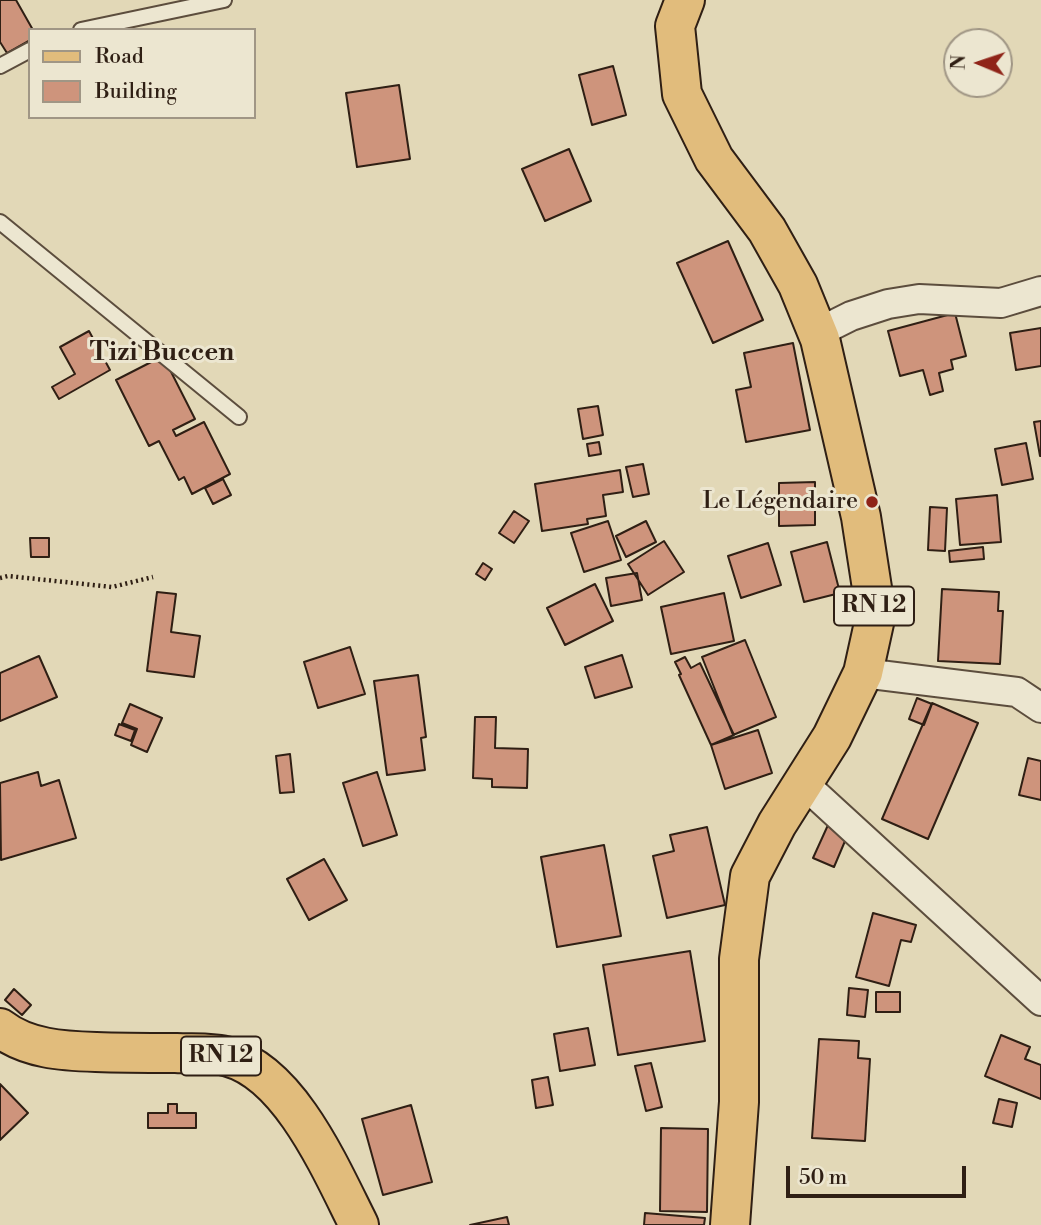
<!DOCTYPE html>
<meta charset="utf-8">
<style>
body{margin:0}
#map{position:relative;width:1041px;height:1225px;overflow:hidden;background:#e2d8b7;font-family:"Libre Bodoni",serif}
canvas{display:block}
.legend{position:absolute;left:28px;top:28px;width:228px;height:91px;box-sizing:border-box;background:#ece6d0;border:2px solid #a09685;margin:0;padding:9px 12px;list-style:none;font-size:21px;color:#2f1f14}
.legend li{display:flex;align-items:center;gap:14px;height:35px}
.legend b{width:35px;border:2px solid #a09685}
.north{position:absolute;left:943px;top:28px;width:70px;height:70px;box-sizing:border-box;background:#ece6d0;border:2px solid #a09685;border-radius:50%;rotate:272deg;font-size:19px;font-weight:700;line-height:28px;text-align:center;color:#2f1f14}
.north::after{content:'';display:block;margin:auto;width:24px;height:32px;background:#8f2418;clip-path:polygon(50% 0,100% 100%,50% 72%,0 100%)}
.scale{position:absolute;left:786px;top:1166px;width:180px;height:32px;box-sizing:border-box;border:4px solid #2f1f14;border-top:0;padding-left:9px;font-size:21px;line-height:24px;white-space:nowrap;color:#2f1f14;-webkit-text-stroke:5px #ece6d0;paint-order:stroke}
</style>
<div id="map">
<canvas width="1041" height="1225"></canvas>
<ul class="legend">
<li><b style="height:9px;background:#e1bc7c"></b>Road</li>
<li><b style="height:19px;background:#ce947c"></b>Building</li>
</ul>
<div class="north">N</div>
<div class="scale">50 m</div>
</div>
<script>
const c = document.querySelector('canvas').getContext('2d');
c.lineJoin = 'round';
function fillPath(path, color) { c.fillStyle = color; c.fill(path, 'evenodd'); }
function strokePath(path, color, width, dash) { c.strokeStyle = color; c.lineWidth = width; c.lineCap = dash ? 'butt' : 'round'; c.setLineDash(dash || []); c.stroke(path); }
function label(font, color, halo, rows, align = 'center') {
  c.font = font + ' "Libre Bodoni",serif'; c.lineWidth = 6; c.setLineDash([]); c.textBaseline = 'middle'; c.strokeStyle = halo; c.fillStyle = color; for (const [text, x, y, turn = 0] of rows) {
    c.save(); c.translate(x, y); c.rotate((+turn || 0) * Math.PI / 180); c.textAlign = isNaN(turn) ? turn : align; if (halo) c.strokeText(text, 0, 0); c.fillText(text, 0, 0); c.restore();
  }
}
const building = new Path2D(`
 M0 0H16L33 30H30V40L7 53 0 42Z
 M613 66 626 115 592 125 579 75Z
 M399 85 410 159 357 167 346 93Z
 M569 149 591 201 545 221 522 169Z
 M728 241 763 320 713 343 677 263Z
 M955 313 966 356 951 360 953 369 939 373 943 391 930 395 923 370 900 376 888 331Z
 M1041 328V366L1016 370 1010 333Z
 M89 331 110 370 59 399 52 387 75 374 60 347Z
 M793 343 810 430 746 442 736 390 751 387 744 353Z
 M163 356 195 419 173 430 176 436 204 422 230 474 192 494 184 477 179 480 159 441 149 446 116 380Z
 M598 406 603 435 583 439 578 409Z
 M1041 421V456H1040L1034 422Z
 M599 442 601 454 589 456 587 444Z
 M1026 443 1033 479 1002 485 995 449Z
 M643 464 649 494 633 497 626 467Z
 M620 470 623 492 603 495 606 516 587 519 588 524 542 531 535 484Z
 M223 479 231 495 213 504 205 488Z
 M815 482V525L779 526V483Z
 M997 495 1001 542 960 545 956 499Z
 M930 507 947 508 945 551 928 550Z
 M514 511 529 521 514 543 499 533Z
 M608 521 621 560 584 572 571 533Z
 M646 521 656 542 626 557 616 536Z
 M30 538H49V557H31Z
 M664 541 684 572 648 595 628 564Z
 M827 542 840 593 804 602 791 552Z
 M768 543 781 585 741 598 728 556Z
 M983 547 984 559 950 562 949 551Z
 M483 563 492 569 485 580 476 574Z
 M637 573 642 600 611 606 606 578Z
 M595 584 613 621 565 645 547 608Z
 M942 589 999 592 998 611H1003L1000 664 938 661Z
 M157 592 176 594 171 632 200 636 194 677 147 671Z
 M724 593 734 641 671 654 661 607Z
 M745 640 776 717 733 735 702 657Z
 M350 647 365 694 318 708 304 662Z
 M622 655 632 687 595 698 585 667Z
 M39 656 57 697 0 721V673Z
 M685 657 691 668 700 663 734 735 711 745 679 675 681 674 675 662Z
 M418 675 426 737 421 738 425 770 387 775 374 681Z
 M917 698 932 704 924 725 909 719Z
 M932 703 978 723 928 839 882 819Z
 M130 704 162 718 147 752 131 745 137 729 122 723Z
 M475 717H496L495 748 528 749 527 788 492 787V779L473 778Z
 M119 724 135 730 131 741 115 735Z
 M758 730 772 773 725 789 711 745Z
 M290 754 294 792 280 793 276 756Z
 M1028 758 1041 761V800L1019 795Z
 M38 772 41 786 59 780 76 838 1 860 0 783Z
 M377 772 397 835 363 846 343 783Z
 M828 825 848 834 834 867 813 858Z
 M707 827 725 905 667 918 653 856 674 851 670 835Z
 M604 845 621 936 557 947 541 857Z
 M324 859 347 900 309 920 287 879Z
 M873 913 916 925 911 942 901 940 889 986 856 977Z
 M690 951 705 1041 618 1055 603 965Z
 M849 988 868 990 865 1017 847 1015Z
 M14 989 31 1005 22 1015 5 1000Z
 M876 992H900V1012H876Z
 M588 1028 595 1065 560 1071 554 1034Z
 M1001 1035 1030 1047 1025 1059 1041 1065V1099L985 1076Z
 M819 1039 859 1041 858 1058 870 1059 865 1141 812 1138Z
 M651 1063 662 1107 646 1111 635 1066Z
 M548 1077 553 1105 536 1108 532 1080Z
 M0 1084 28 1113 0 1140Z
 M999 1099 1017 1103 1012 1127 993 1123Z
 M168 1104H177V1113H196V1128H148V1113H168Z
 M411 1105 432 1182 383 1195 362 1119Z
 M661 1128 708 1129 707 1212 660 1211Z
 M645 1213 705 1218 704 1225H644Z
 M507 1217 509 1225H470Z`);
fillPath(building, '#ce947c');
strokePath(building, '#2f1f14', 2);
const lane = new Path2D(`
 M81 30 224 0
 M0 66 30 50
 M0 222 239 417`);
const street = new Path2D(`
 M817 333 851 316 888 304 919 299 1001 303 1041 291
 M863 673 1017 692 1041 708
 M803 783 1041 1001`);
const primary = new Path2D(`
 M685 0 675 26 682 94 714 159 767 230 798 285 820 339 861 517 876 614 863 673 832 737 777 824 750 876 739 959V1102L730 1225
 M0 1028C27 1049 63 1051 96 1052 122 1053 149 1053 176 1053 192 1054 212 1052 229 1057 291 1074 332 1172 359 1225`);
strokePath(lane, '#5c4d3d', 18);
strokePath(street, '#5c4d3d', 32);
strokePath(primary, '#2f1f14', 42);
strokePath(new Path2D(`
 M0 578 8 576 112 587 153 577`), '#2f1f14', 4.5, [2, 3.5]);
strokePath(lane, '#ece6d0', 14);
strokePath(street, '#ece6d0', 28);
strokePath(primary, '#e1bc7c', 38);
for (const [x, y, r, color] of [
 [872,502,7,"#8f2418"]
]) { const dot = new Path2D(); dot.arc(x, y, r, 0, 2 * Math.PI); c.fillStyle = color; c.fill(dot); strokePath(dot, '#ece6d0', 2.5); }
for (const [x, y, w] of [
 [874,606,80],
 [221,1056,80]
]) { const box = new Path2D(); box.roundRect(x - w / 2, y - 19.5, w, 39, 5); c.fillStyle = '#ece6d0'; c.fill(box); strokePath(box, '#2f1f14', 2); }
label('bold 23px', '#2f1f14', null, [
 ["RN 12",874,606],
 ["RN 12",221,1056]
]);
label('24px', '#2f1f14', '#ece6d0', [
 ["Le Légendaire",858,502]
], 'right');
label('bold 26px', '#2f1f14', '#ece6d0', [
 ["Tizi Buccen",162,354]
]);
</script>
